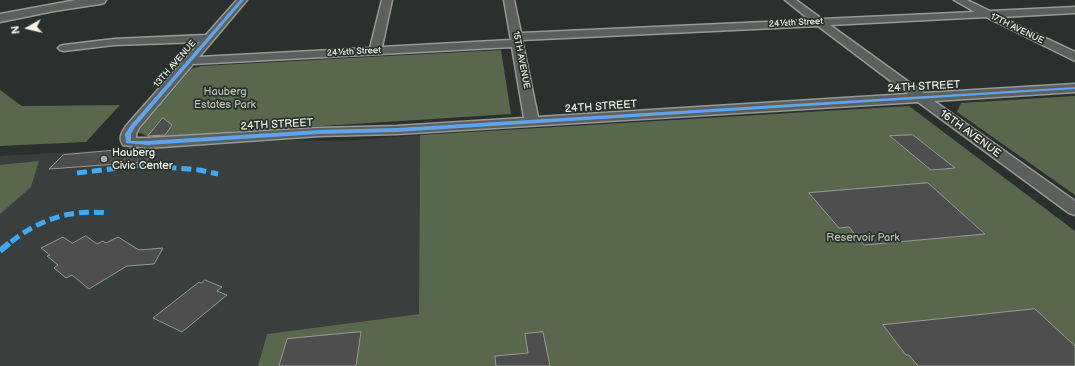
<!DOCTYPE html>
<meta charset="utf-8">
<style>
body{margin:0}
#map{position:relative;width:1075px;height:366px;overflow:hidden;background:#29302d;font-family:"Balsamiq Sans",sans-serif}
canvas{display:block}
.north{position:absolute;left:8px;top:8px;width:40px;height:40px;-webkit-text-stroke:3px #26332d;paint-order:stroke;rotate:262deg;font-size:11px;font-weight:700;line-height:16px;text-align:center;color:#f4f1e8}
.north::after{content:'';display:block;margin:auto;width:14px;height:18px;background:#f4f1e8;clip-path:polygon(50% 0,100% 100%,50% 72%,0 100%)}
</style>
<div id="map">
<canvas width="1075" height="366"></canvas>
<div class="north">N</div>
</div>
<script>
const c = document.querySelector('canvas').getContext('2d');
c.lineJoin = 'round';
function fillPath(path, color) { c.fillStyle = color; c.fill(path, 'evenodd'); }
function strokePath(path, color, width, dash) { c.strokeStyle = color; c.lineWidth = width; c.lineCap = dash ? 'butt' : 'round'; c.setLineDash(dash || []); c.stroke(path); }
function label(font, color, halo, rows, align = 'center') {
  c.font = font + ' "Balsamiq Sans",sans-serif'; c.lineWidth = 3.5; c.setLineDash([]); c.textBaseline = 'middle'; c.strokeStyle = halo; c.fillStyle = color; for (const [text, x, y, turn = 0] of rows) {
    c.save(); c.translate(x, y); c.rotate((+turn || 0) * Math.PI / 180); c.textAlign = isNaN(turn) ? turn : align; if (halo) c.strokeText(text, 0, 0); c.fillText(text, 0, 0); c.restore();
  }
}
fillPath(new Path2D(`
 M420 135 419 314 267 334 258 366H0V156L292 140 343 141Z`), '#393f3d');
fillPath(new Path2D(`
 M501 50 511 114 149 137 138 132 191 69 201 66Z
 M0 90 22 106 120 105 86 142 0 146Z
 M1075 96V195L957 112 961 103Z
 M909 106 1075 231V366H258L267 334 419 314 420 135Z
 M39 161 31 187 0 214V165Z`), '#59674c');
const building = new Path2D(`
 M163 118 172 125 165 135 148 136Z
 M913 135 955 168 931 170 890 136Z
 M139 148 155 149 146 162 49 169 63 155Z
 M928 183 985 234 864 245 849 227 839 228 809 193Z
 M86 236 97 244 103 241 106 243 118 237 139 250 163 248 154 264 127 266 89 289 72 275 66 278 54 268 58 265 47 256 50 255 41 248 63 237 72 243Z
 M205 280 222 287 217 291 227 295 182 332 153 318 199 282 201 283Z
 M1035 309 1075 346V366H918L909 355H906L883 325Z
 M361 332 356 366H279L287 339Z
 M543 332 550 366H496L495 356 528 353 525 334Z`);
fillPath(building, '#4d4e4d');
strokePath(building, '#969996', 1);
const minor = new Path2D(`
 M237 0H247L199 57 370 48 382 0H392L382 47 511 40 504 0H514L521 33 810 20 785 0H796L822 19 975 12 954 0H967L990 11 1075 7V13L1001 17 1075 52V61L986 17 830 25 924 93 1075 84V92L934 101 1075 201V215L1069 213 918 102 397 134 319 136 147 148 123 145C118 138 122 132 126 126L200 42 114 45 64 51 60 50 58 48 60 46 64 45 114 39 206 35ZM818 26 908 94 538 117 522 40ZM512 47 524 118 397 126 319 128 147 138H136V134L139 128 193 64Z`);
const tertiary = new Path2D(`
 M76 0H106L104 3 100 4 54 11 0 22V14Z`);
strokePath(minor, '#969996', 3);
strokePath(tertiary, '#969996', 3);
fillPath(minor, '#5c605c');
fillPath(tertiary, '#5c605c');
strokePath(new Path2D(`
 M77 173 144 165 199 170 218 174
 M11 242C40 219 71 209 108 213`), '#3fa9f5', 5, [10, 5]);
strokePath(new Path2D(`
 M0 251 12 241`), '#3fa9f5', 6, [12, 6]);
fillPath(new Path2D(`
 M240 0H244L135 127 131 134V141H147L319 130 397 128 1075 87V89L397 132 319 134 147 145 126 143 125 134 131 125Z`), '#60a3ed');
for (const [x, y, r, color] of [
 [104,159,4,"#adada7"]
]) { const dot = new Path2D(); dot.arc(x, y, r, 0, 2 * Math.PI); c.fillStyle = color; c.fill(dot); strokePath(dot, '#26332d', 1.5); }
label('9px', '#f4f1e8', '#26332d', [
 ["24½th Street",796,23,-3],
 ["17TH AVENUE",1017,29,26],
 ["24½th Street",354,52,-3],
 ["15TH AVENUE",521,60,79],
 ["13TH AVENUE",175,64,-49]
]);
label('11px', '#f4f1e8', '#26332d', [
 ["24TH STREET",924,87,-3],
 ["24TH STREET",601,107,-4],
 ["24TH STREET",277,125,-3],
 ["16TH AVENUE",970,134,36]
]);
label('11px', '#b9bdac', '#26332d', [
 ["Hauberg",225,92],
 ["Estates Park",225,105],
 ["Reservoir Park",863,238]
]);
label('11px', '#f4f1e8', '#26332d', [
 ["Hauberg",112,153],
 ["Civic Center",112,166]
], 'left');
</script>
